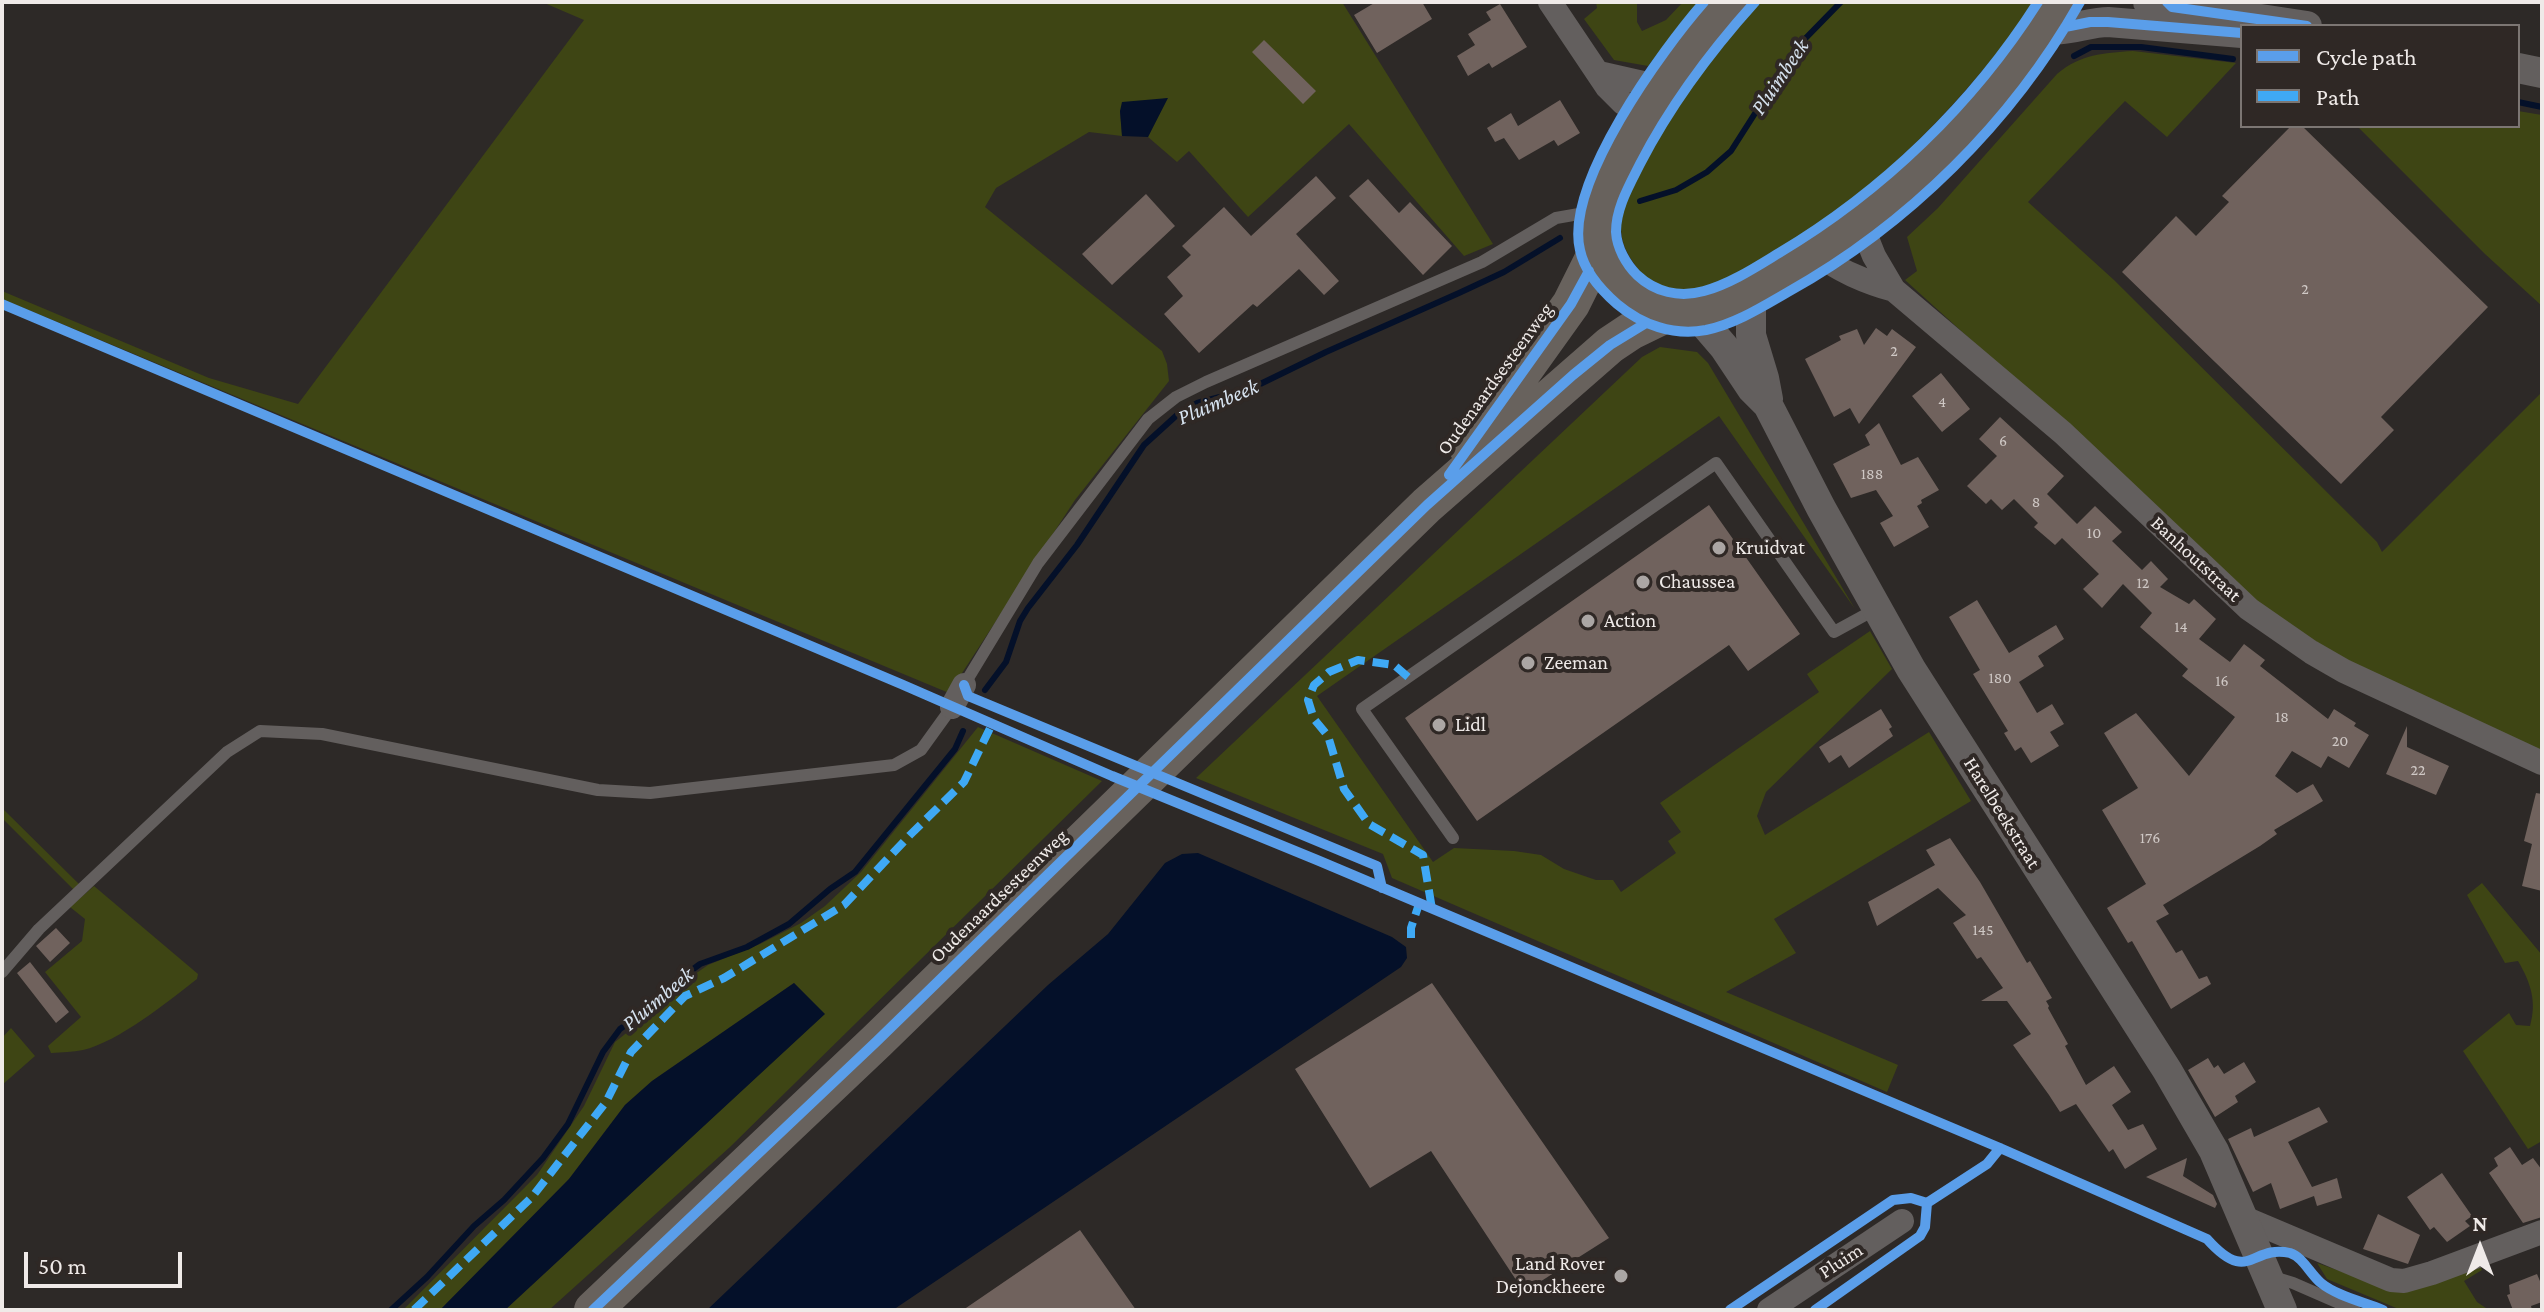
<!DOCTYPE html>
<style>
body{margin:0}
#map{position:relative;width:2544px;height:1312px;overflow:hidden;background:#2d2927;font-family:"Crimson Pro",serif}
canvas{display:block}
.frame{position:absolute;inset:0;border:4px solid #efeae8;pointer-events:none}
.legend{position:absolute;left:2240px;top:24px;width:280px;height:104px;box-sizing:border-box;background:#2f2825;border:2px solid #7c7673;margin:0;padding:10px 14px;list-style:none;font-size:24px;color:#efeae8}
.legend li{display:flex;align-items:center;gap:16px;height:40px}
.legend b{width:40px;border:2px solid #7c7673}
.north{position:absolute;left:2440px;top:1208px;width:80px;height:80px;-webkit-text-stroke:6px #2f2825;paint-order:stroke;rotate:0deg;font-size:22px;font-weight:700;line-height:32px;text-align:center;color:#efeae8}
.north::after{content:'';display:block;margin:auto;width:28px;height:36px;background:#efeae8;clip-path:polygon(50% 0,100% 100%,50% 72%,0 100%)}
.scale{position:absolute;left:24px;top:1252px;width:158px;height:36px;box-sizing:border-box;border:4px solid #efeae8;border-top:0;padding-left:10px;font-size:24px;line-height:28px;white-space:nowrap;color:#efeae8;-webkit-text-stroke:6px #2f2825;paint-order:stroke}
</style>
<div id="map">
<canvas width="2544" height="1312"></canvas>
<div class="frame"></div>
<ul class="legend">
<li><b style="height:10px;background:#5a9eea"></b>Cycle path</li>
<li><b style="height:10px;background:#3fa9f5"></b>Path</li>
</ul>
<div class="north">N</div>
<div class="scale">50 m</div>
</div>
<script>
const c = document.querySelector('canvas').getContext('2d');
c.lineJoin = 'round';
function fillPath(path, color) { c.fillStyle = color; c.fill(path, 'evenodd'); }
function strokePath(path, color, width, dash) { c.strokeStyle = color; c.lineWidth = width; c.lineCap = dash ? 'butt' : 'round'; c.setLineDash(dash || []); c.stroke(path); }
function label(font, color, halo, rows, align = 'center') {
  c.font = font + ' "Crimson Pro",serif'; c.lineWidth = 8; c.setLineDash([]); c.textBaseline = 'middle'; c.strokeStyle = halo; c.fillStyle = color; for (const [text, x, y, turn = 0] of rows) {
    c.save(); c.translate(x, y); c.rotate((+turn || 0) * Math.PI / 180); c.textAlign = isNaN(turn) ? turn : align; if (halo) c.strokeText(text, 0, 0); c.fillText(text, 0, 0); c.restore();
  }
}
fillPath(new Path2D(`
 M542 2H1342L1493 244 1464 256 1349 124 1248 217 1189 151 1177 162 1148 137 1167 98 1120 111 1122 136 1089 132 996 188 985 207 1162 351 1167 364 1169 381 1075 500 949 693 2 299V291L209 378 298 404 584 20Z
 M1596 2H1637V22L1642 31 1666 20 1683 2H1698L1648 66 1614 60 1584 19 1597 8Z
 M1758 2H2034C2023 25 2003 45 1987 65 1921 145 1845 214 1754 265 1735 275 1714 288 1693 291 1669 294 1649 286 1636 266 1627 254 1621 242 1621 227 1621 203 1635 181 1646 160 1678 101 1714 52 1758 2Z
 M2133 51 2236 63 2167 137 2125 101 2028 202 2114 280 2377 542 2382 552 2542 392V753L2365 674 2251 599 2109 465 1905 280 1917 271 1907 237 1938 208 2057 74C2081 54 2103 53 2133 51Z
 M2518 111 2542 115V306L2485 254 2357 126H2518Z
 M1660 347 1697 352 1708 363 1855 609 1719 416 1317 696 1433 862 1454 848 1514 851 1541 855 1564 869 1596 880H1613L1621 892 1676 853 1668 841 1681 832 1660 803 1819 692 1807 674 1870 631 1892 669 1766 792 1757 816 1765 835 1929 732 1971 801 1774 919 1796 953 1726 992 1898 1065 1887 1092 1392 878 1383 854 1196 778 1642 357Z
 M978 727 1102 781 730 1147 549 1310H505L824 1014 794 983 652 1081 625 1105 569 1179 440 1310H403L537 1175 584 1106 615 1042 648 1016 675 988 708 965 760 944 801 923 825 906 861 872Z
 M2 808 81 886 75 891 2 818Z
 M2482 883 2542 955V1141L2528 1149 2463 1051 2509 1013 2516 1025 2530 1026C2537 1002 2531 983 2518 961L2505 963 2467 895Z
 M94 886 198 974 197 979C169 1001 118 1042 83 1050 73 1052 62 1052 51 1053L48 1046 81 1017 45 972 82 941 85 919 70 907Z
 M11 1028 35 1056 2 1085V1038Z
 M2478 1261 2482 1270 2464 1281 2477 1302 2489 1310H2401L2327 1279 2317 1263 2389 1288Z`), '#3e4514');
fillPath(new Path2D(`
 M1168 98 1148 137 1122 136 1120 111 1122 102Z
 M1198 853 1392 937 1406 947 1407 958 1401 967 893 1310H707L1048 985 1108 934 1165 863 1182 854Z
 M794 983 825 1014 505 1310H440L569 1179 625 1105 652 1081Z`), '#041029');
strokePath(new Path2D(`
 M2074 56 2091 47H2141L2233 59
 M2518 102 2542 107
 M1640 201 1676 190 1707 172 1731 151 1798 46 1841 2
 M985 690 1006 662 1020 621 1028 608 1077 545 1144 445 1177 415 1197 403 1250 389 1326 352 1459 293 1504 272 1560 238
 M391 1310 427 1277 474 1226 504 1200 543 1158 568 1124 603 1052 620 1029 653 1006 680 979 700 964 747 947 789 924 830 889 855 872 955 749 963 731`), '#041029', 6);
fillPath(new Path2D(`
 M1376 2H1422L1432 19 1377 53 1354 15Z
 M1500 4 1527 47 1492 68 1489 63 1468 76 1457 56 1475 45 1468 34 1491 20 1486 12Z
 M1264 40 1316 91 1303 104 1252 52Z
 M1560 100 1580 133 1558 146 1554 140 1519 160 1504 138 1495 142 1487 128 1511 113 1518 126Z
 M2291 126H2302L2488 307 2381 417 2394 430 2341 484 2122 272 2176 216 2196 236 2229 202 2222 196Z
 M1316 176 1336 198 1296 234 1339 281 1324 295 1299 269 1257 307 1253 304 1199 353 1164 314 1183 296 1167 277 1191 255 1182 246 1224 207 1251 236Z
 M1368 179 1399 213 1410 202 1452 246 1423 275 1349 196Z
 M1146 194 1175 226 1112 285 1082 254Z
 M1876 328 1887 336 1892 329 1916 347 1859 424 1850 408 1834 417 1805 359 1841 340 1839 336 1857 329 1864 345Z
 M1941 373 1970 409 1942 432 1912 396Z
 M2000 417 2064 476 2047 494 2077 524 2095 506 2122 532 2112 541 2142 570 2151 561 2168 579 2160 587 2189 604 2194 599 2216 619 2199 639 2230 662 2244 644 2265 660 2260 666 2328 719 2334 709 2356 723 2354 726 2369 735 2349 768 2328 756 2321 768 2292 751 2275 776 2297 793 2313 784 2323 801 2274 830 2277 834 2260 846 2163 905 2169 914 2156 921 2176 953 2182 950 2199 979 2207 976 2211 984 2171 1009 2132 941 2128 943 2107 908 2146 884 2102 810 2138 788 2104 733 2136 713 2189 776 2235 717 2182 676 2188 669 2140 627 2152 613 2123 584 2102 608 2083 589 2099 574 2062 538 2055 545 2034 527 2038 523 2014 499 2002 510 1991 499 1986 504 1967 486 1997 456 1979 439Z
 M1879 423 1901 465 1918 457 1939 490 1921 500 1922 503 1917 506 1929 527 1894 547 1880 523 1893 516 1876 490 1851 498 1833 464 1870 445 1865 435Z
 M1709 505 1800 634 1748 671 1729 645 1477 821 1405 718Z
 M1977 600 2009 653 2056 625 2064 639 2038 656 2044 666 2019 682 2037 713 2052 704 2064 724 2050 732 2059 746 2031 763 2021 747 2015 751 2004 733 2008 731 1973 674 1980 670 1949 617Z
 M1881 709 1892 727 1889 729 1893 736 1849 768 1841 755 1829 763 1819 747Z
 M2407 726V747L2449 766 2436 795 2386 774Z
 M2536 793 2542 794V891L2522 886 2532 844 2524 841Z
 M1950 838 1980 882 2027 963 2030 961 2052 998 2046 1001 2049 1006 2048 1008 2068 1044 2065 1046 2086 1085 2114 1066 2131 1092 2112 1105 2128 1130 2143 1124 2157 1149 2125 1169 2113 1149 2109 1152 2076 1104 2060 1112 2049 1095 2013 1045 2031 1034 2007 1001H1981L2003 988 1981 957 1977 959 1953 923 1966 915 1938 888 1877 926 1868 902 1935 865 1926 850Z
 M56 928 70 943 50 962 36 946Z
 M30 962 69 1012 56 1023 17 973Z
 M1432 983 1609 1238 1524 1292 1431 1151 1370 1188 1295 1069Z
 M2208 1058 2214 1068 2218 1065 2224 1074 2244 1062 2256 1082 2235 1096 2238 1102 2215 1117 2188 1070Z
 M2319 1107 2328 1122 2288 1142 2312 1187 2337 1178 2342 1198 2317 1206 2314 1196 2280 1209 2271 1183 2253 1192 2228 1139 2251 1128 2254 1137Z
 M2510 1147 2522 1165 2533 1158 2542 1170V1217L2523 1223 2489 1173 2498 1166 2494 1158Z
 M2187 1158 2183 1176 2213 1195 2217 1204 2215 1208 2146 1177Z
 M2442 1173 2472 1216 2465 1221 2470 1226 2447 1242 2434 1227 2430 1230 2407 1197Z
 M2378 1214 2420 1235 2408 1264 2363 1249Z
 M1080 1230 1136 1310H963Z
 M2537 1274 2542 1286V1302L2531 1306 2532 1310H2513L2507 1295 2510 1294 2509 1285Z`), '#70625d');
strokePath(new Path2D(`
 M964 685 1038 563 1148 419 1176 397 1206 382 1482 262 1556 218 1596 211
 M1453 838 1362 709 1716 463 1834 632 1876 609
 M2 972 39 929 227 752 260 731 322 734 598 790 650 793 894 765 921 750 952 707
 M2270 1276 2293 1283 2355 1310`), '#635f5e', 12);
strokePath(new Path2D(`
 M1550 2 1607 87 1623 103 1645 114
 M1599 73 1643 83 1666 84
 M1862 219 1867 226 1868 241 1874 256 1894 290 2063 433 2249 609 2311 652 2344 671 2542 763
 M1817 251C1831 269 1872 284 1894 290
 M952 707 964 685
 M2242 1217 2391 1280 2404 1281 2432 1273 2542 1232
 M1769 1310 1902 1221`), '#635f5e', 24);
strokePath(new Path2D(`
 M2148 2 2307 26
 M2042 28C2058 34 2089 22 2108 22L2242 33
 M2518 68 2542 73
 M1751 290V335L1764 378 1768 399
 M1694 312 1724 347 1752 389 1768 405 1821 508 1911 669 2167 1070 2214 1151 2282 1310`), '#635f5e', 30);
strokePath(new Path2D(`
 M1732 2C1687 51 1585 178 1599 247 1602 264 1616 281 1629 292 1648 306 1671 319 1696 312 1732 302 1768 282 1800 262 1909 194 1988 108 2059 2
 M1468 448 1571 304 1599 248
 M593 1310 877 1041 1427 505 1610 345 1631 331 1668 313`), '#68625d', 38);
strokePath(new Path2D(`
 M1408 677 1394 665 1358 660 1329 672 1314 685 1308 700 1314 719 1328 736 1344 789 1369 824 1423 855 1432 909
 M1411 938V928L1419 904
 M414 1310 532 1197 606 1102 631 1052 685 996 724 978 844 905 910 835 964 782 992 724`), '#3fa9f5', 8, [16, 8]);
strokePath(new Path2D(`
 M1704 2C1662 50 1564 184 1580 250 1584 270 1601 290 1617 304 1642 325 1673 336 1706 330 1735 324 1762 307 1788 292 1908 225 2012 122 2080 2
 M1755 2C1710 52 1671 104 1640 164 1629 186 1616 208 1616 232 1617 248 1626 264 1637 275 1655 292 1679 298 1704 291 1730 284 1756 267 1779 253 1883 191 1973 104 2038 2
 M2167 2 2172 7 2307 26
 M2065 27 2090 22H2108L2242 33
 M2 304 901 684 1112 776 1317 860 2000 1148 2207 1239C2249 1286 2251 1244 2290 1253 2303 1257 2310 1274 2321 1283 2337 1296 2364 1302 2383 1310
 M1449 475 1571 304 1589 271
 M964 685 968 696 1377 866 1382 888
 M593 1310 877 1041 1427 505 1573 375 1610 345 1646 323
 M1730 1310 1893 1200 1911 1198 1927 1203 1987 1164 2000 1148
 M1815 1310 1920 1236 1925 1227 1927 1203`), '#5a9eea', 10);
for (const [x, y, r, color] of [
 [1719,548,8,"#aba6a4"],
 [1643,582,8,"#aba6a4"],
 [1588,621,8,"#aba6a4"],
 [1528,663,8,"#aba6a4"],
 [1439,725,8,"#aba6a4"],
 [1621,1276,8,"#aba6a4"]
]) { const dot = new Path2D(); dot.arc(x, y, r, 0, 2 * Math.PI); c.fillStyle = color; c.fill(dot); strokePath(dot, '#2f2825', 3); }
label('16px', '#cfc8c5', null, [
 ["2",2305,289],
 ["2",1894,351],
 ["4",1942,402],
 ["6",2003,441],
 ["188",1872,474],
 ["8",2036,502],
 ["10",2094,533],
 ["12",2143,583],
 ["14",2181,627],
 ["180",2000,678],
 ["16",2222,681],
 ["18",2282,717],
 ["20",2340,741],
 ["22",2418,770],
 ["176",2150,838],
 ["145",1983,930]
]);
label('20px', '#efeae8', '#2f2825', [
 ["Oudenaardsesteenweg",1495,379,-54],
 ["Banhoutstraat",2196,559,43],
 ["Harelbeekstraat",2002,813,58],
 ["Oudenaardsesteenweg",999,896,-44],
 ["Pluim",1841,1261,-33]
]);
label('20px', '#efeae8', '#2f2825', [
 ["Kruidvat",1735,548],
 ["Chaussea",1659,582],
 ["Action",1604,621],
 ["Zeeman",1544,663],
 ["Lidl",1455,725],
 ["Land Rover",1605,1264,"right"],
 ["Dejonckheere",1605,1287,"right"]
], 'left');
label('italic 22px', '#d7e3f0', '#2f2825', [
 ["Pluimbeek",1780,77,-56],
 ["Pluimbeek",1218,402,-23],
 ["Pluimbeek",658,999,-40]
]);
</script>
